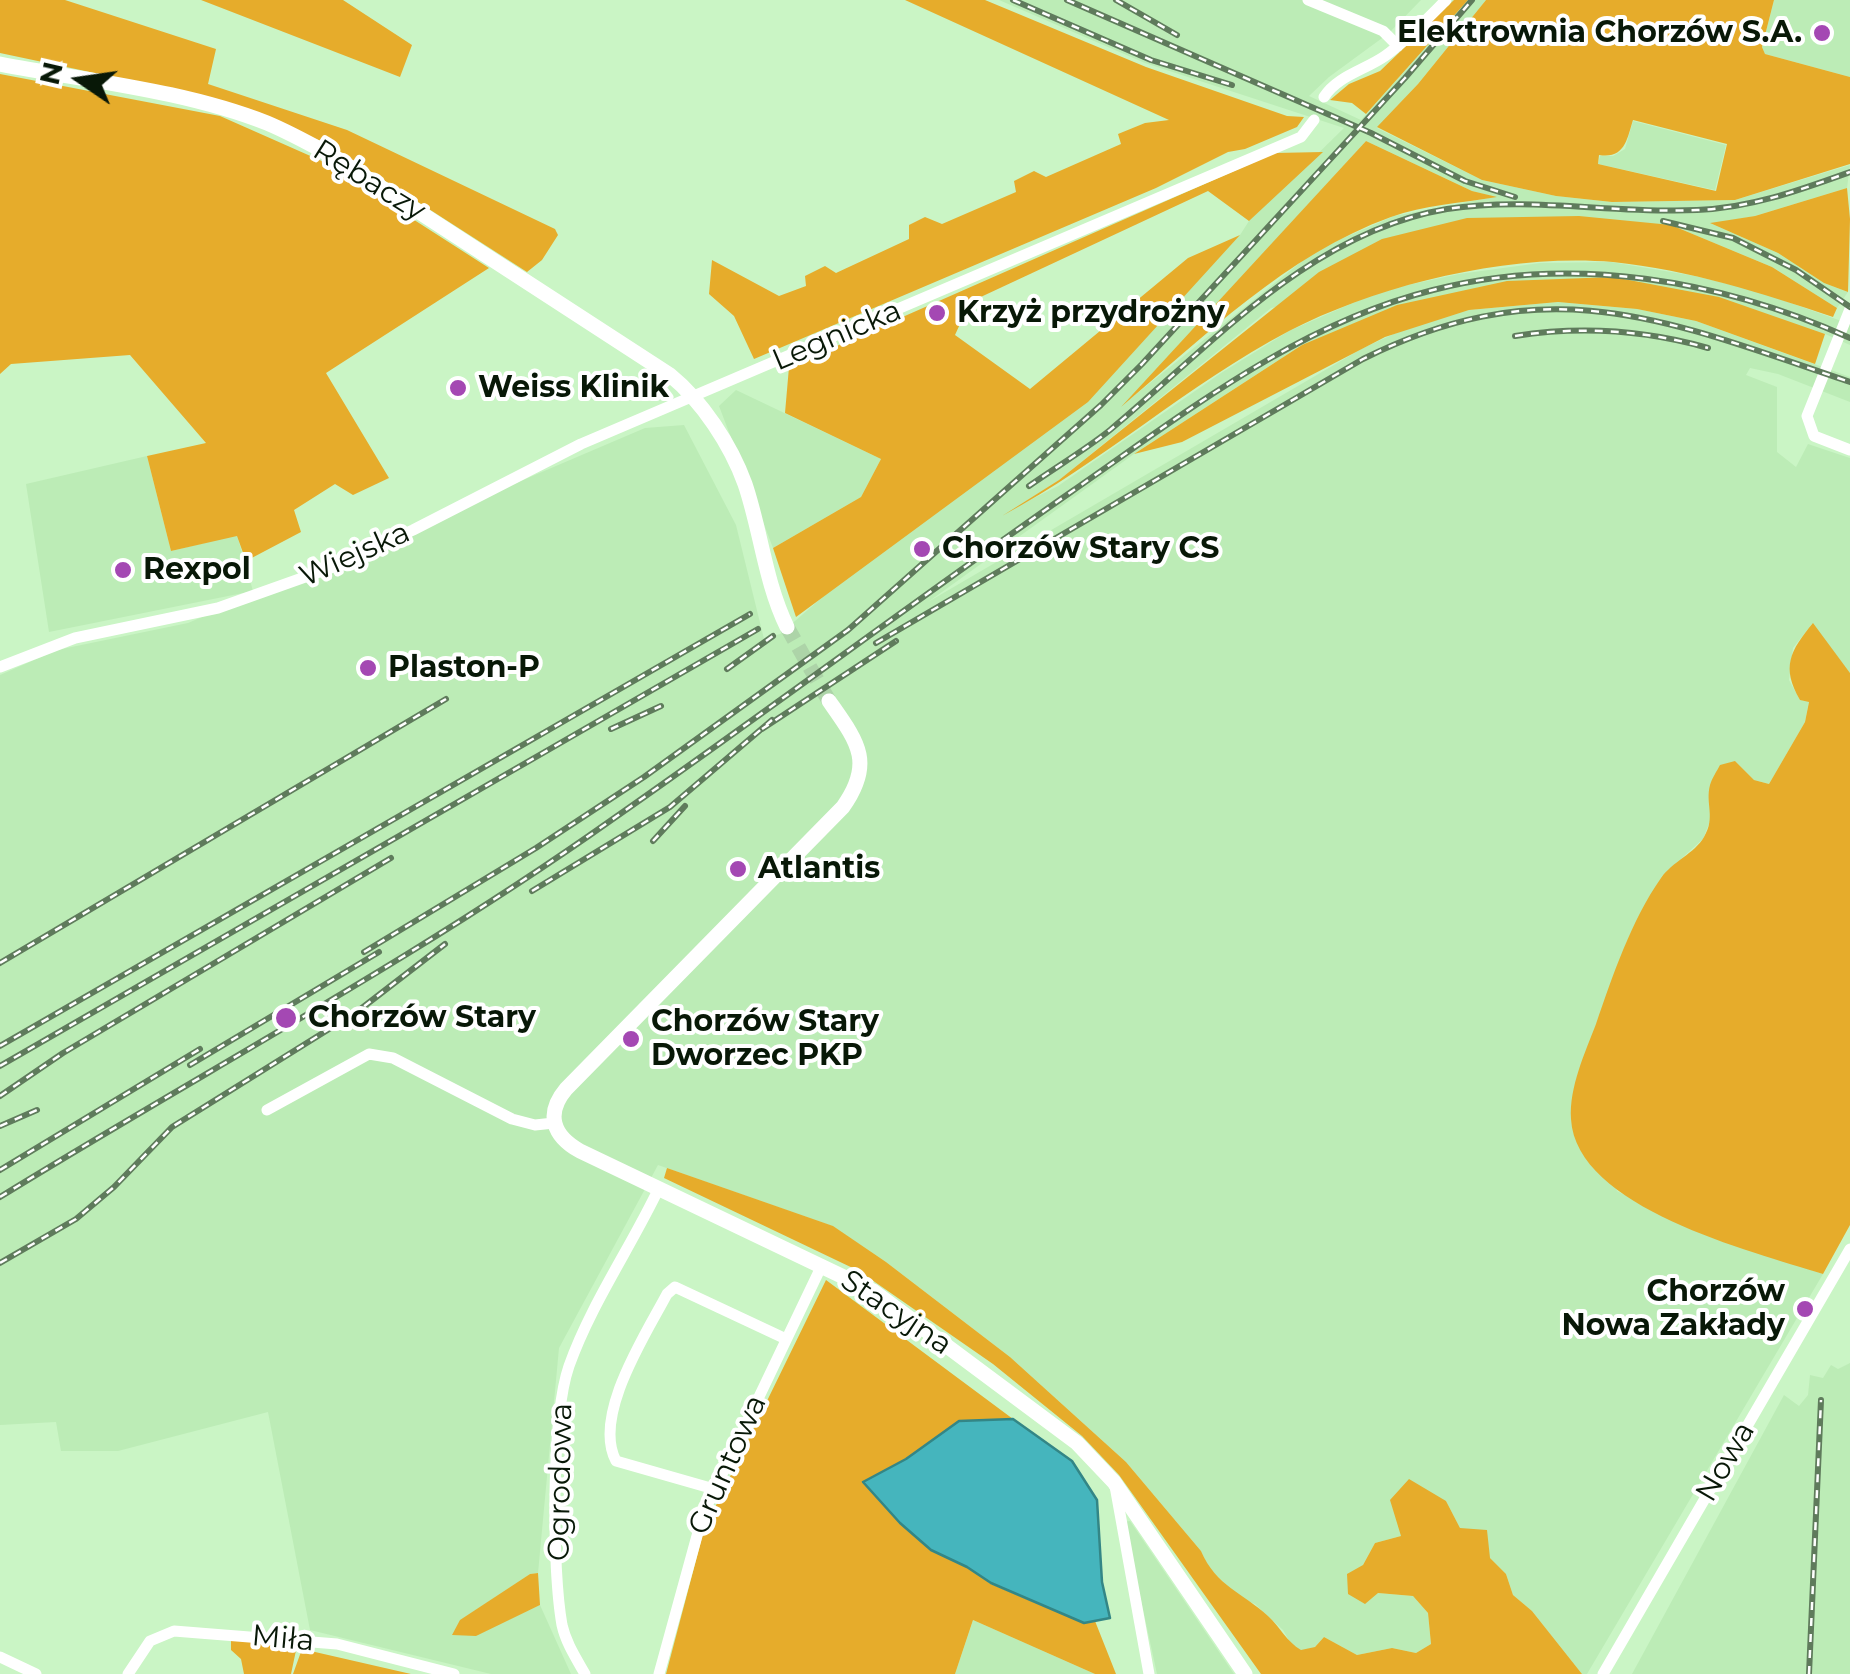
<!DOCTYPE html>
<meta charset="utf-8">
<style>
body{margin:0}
#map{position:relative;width:1850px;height:1674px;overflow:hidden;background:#caf5c5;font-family:Montserrat,sans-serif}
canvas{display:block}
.north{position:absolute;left:30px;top:30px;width:100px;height:100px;-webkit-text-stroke:8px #fff;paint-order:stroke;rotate:283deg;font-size:28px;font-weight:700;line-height:40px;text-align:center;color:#081807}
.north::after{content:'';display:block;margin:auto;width:35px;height:45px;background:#081807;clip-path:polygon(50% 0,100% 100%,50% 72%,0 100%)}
</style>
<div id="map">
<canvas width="1850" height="1674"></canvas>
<div class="north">N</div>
</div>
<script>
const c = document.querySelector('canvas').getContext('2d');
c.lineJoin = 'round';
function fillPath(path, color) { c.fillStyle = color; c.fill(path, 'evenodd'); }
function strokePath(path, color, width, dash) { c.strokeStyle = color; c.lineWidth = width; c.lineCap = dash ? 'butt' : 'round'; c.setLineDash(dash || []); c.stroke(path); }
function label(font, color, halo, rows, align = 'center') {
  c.font = font + ' Montserrat,sans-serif'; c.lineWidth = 8; c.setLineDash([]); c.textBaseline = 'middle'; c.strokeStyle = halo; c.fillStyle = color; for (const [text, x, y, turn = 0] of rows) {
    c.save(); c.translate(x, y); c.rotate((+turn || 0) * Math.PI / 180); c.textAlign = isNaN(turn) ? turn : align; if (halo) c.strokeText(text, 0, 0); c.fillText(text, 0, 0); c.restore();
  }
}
fillPath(new Path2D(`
 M999 0H1421L1389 33 1329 77 1309 96 1361 120 1468 0H1486L1418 84 1377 128 1482 180 1556 196 1612 202 1735 200 1850 165 1847 188 1755 216 1712 224 1778 253 1824 283 1848 292 1837 308 1772 267 1671 225 1271 308 1059 480 1020 505 1058 486 1221 373 1289 331 1380 291 1459 274 1540 263 1611 262 1695 276 1757 291 1850 324V345L1825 334 1613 277 1302 345 1134 454 928 602 1363 348 1407 328 1469 310 1558 302 1637 309 1696 321 1850 377V402L1778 374 1750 368 1746 375 1777 387V452L1796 467 1808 444 1850 458V673L1812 624 1793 648 1789 680 1800 700 1809 701 1805 722 1769 784 1754 780 1735 761 1709 804 1712 816 1703 839 1662 876 1627 941 1576 1080 1617 1191 1691 1228 1823 1274 1587 1674H1582L1532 1611 1513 1595 1506 1574 1460 1528 1446 1501 1401 1536 1375 1543 1363 1565 1378 1593 1413 1596 1428 1613 1431 1644 1416 1653 1392 1648 1357 1655 1324 1637 1315 1647 1301 1651 1291 1644 1283 1630 1255 1604 1240 1598 1208 1567 1201 1551 1126 1462 1010 1357 886 1262 832 1226 658 1165 559 1348 538 1573 530 1574 461 1620 453 1634 476 1635 540 1605 571 1674H491L310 1630 268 1412 118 1451H61L56 1422 0 1425V675L57 650 188 623 645 428 684 425 736 525 764 639 780 634 1240 235 1249 221 1344 128 1145 63ZM1366 141 1472 191 1494 197 1394 216 1316 250 1130 399Z
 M1774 0H1850V77L1765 54 1762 47Z
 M1633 121 1726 145 1715 190 1598 164 1600 156H1613L1625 149Z
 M736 390 881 459 861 497 773 548 719 406Z
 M147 456 171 551 237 535 253 591 49 632 26 484Z
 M1850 1363V1674H1632L1784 1395 1799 1406 1808 1395 1810 1375 1823 1378 1831 1365 1838 1369Z
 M1130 1521 1234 1674H1157L1124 1522Z
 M973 1620 1095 1674H955Z`), '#bcecb6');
fillPath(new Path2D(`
 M0 0H65L216 49 208 84 347 130 555 229 558 235 542 260 527 272 326 143 208 97 0 53Z
 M201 0H343L412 45 400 77Z
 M905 0H985L1146 67 1287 116 1304 117 1297 127 1245 149 1228 152 1156 188 754 359 734 316 709 294 712 260 779 296 806 286 805 276 825 266 836 273 909 239V225L925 217 942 224 1016 192 1014 181 1034 171 1046 177 1121 144 1118 134 1145 123 1169 120Z
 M1454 0H1468L1366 114 1352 103 1330 100 1349 84 1380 71Z
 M1486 0H1774L1762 47 1765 54 1850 77V164L1735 200 1612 202 1556 196 1482 180 1377 127 1418 84ZM1633 120 1727 144 1716 191 1598 164 1599 155C1625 159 1627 139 1633 120Z
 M0 74 220 116 324 162 489 268 326 373 389 478 353 495 335 484 294 510 301 532 246 561 237 536 171 551 147 456 206 443 130 355 11 364 0 374Z
 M1366 141 1472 191 1497 197C1463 203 1423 205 1391 217 1286 255 1205 336 1121 407Z
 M1323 152 1249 221 1208 191 970 302 955 335 1030 389 1188 258 1240 235 1088 402 796 617 773 548 861 497 881 459 785 413 789 367 1275 153Z
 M1847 188 1850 219 1848 292 1824 283 1778 253 1710 223 1755 216Z
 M1579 216 1671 225 1772 267 1837 308 1833 317C1762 293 1689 270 1613 262 1510 253 1380 284 1289 331 1188 384 1103 462 1002 516L1059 480 1319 272 1382 239 1467 218Z
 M1613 277 1719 297 1825 334 1815 364 1696 321 1637 309 1558 302 1469 310 1385 337 1182 442 1134 454 1302 345 1397 305 1507 281Z
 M1813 623 1850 673V1225L1823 1274C1751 1251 1576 1208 1571 1119 1569 1087 1585 1053 1596 1024 1613 975 1631 921 1661 878 1672 862 1695 853 1704 837 1716 817 1705 804 1710 785 1712 778 1717 771 1720 765L1735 761 1754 780 1769 784 1805 722 1809 702 1800 700C1781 667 1790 651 1813 623Z
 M667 1168 833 1226 886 1262 1010 1357 1126 1462 1201 1551C1216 1586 1243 1593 1268 1616 1280 1627 1287 1642 1301 1650L1315 1647 1324 1637 1357 1655 1392 1648 1416 1653 1431 1644 1428 1613 1413 1596 1378 1593 1365 1604 1348 1594 1347 1574 1363 1565 1375 1543 1401 1536 1390 1500 1409 1479 1446 1501 1460 1528 1487 1530 1490 1558 1506 1574 1513 1595 1532 1611 1582 1674H1261L1119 1475 1082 1436 993 1364 859 1271 664 1178Z
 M826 1280 1013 1419 959 1421 906 1459 864 1483 931 1550 967 1567 991 1584 1083 1623 1095 1621 1116 1674H1095L973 1620 955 1674H666L704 1530Z
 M538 1573 540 1605 476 1636 452 1635 460 1620 530 1574Z
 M231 1641H298L291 1674H244L241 1659 231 1650Z
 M302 1649 411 1674H293Z`), '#e6ac2b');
const water = new Path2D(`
 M1013 1419 1072 1461 1097 1500 1102 1582 1110 1618 1084 1623 991 1583 967 1567 931 1550 900 1523 863 1482 906 1459 959 1421Z`);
fillPath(water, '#45b5bd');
strokePath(water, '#338686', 2.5);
strokePath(new Path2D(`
 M787 627 829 701`), '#add4a8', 15, [15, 8]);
strokePath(new Path2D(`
 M1308 0 1383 31 1398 46
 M1324 97C1337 76 1365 70 1385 56 1407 40 1426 20 1446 0
 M1850 309 1807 416 1814 436 1850 450
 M0 667 75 638 218 608 336 566 413 530 581 444 1301 137 1314 120
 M267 1110 369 1054 393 1058 512 1119 535 1125 554 1123
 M1115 1486 1149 1674
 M714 1489 616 1461C592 1416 646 1334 667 1294L675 1287 786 1339
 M0 1657 36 1674
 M128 1674 150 1641 174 1631 337 1644 454 1674
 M585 1674C576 1658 566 1643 562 1625 552 1569 551 1418 569 1366 591 1304 631 1247 659 1188
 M659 1674 703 1514 822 1265
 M1603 1674 1850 1249`), '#fff', 11);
strokePath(new Path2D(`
 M0 64C88 81 183 90 267 123 291 133 314 146 336 158L670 375C702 401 731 445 745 484 761 531 765 582 787 627
 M829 701C857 741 875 762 843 807L566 1089C545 1114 553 1136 580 1151L873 1291 1077 1443 1114 1482 1245 1674`), '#fff', 15);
const rail = new Path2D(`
 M1013 0 1151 60 1232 85
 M1067 0 1371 133 1465 181 1515 197
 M1116 0 1177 35
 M1663 221 1733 238 1796 270 1850 307
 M1515 336C1580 326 1645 330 1708 348
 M1029 486C1056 467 1085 450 1110 430 1212 345 1310 232 1447 209 1530 196 1613 214 1697 210 1751 208 1800 190 1850 172
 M876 643 1363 359C1549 266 1669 321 1850 382
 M727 669 773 636
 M611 729 661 706
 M762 729 896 641
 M653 841 685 806
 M532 891 670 807 772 720
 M364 952 536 848 644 777 848 630 1101 405 1142 364 1405 78 1472 0
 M0 963 446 699
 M0 1046 750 614
 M190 1065 379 952
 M0 1066 758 629
 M0 1096 63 1053 391 858
 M0 1126 37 1110
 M0 1170 200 1049
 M0 1197C203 1072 415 959 610 821 765 713 916 600 1071 492 1185 413 1297 324 1433 290 1572 254 1721 280 1850 338
 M0 1263 76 1219 114 1187 172 1127 358 1011 445 944
 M1809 1674 1821 1400`);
strokePath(rail, '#5f7b5c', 6);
strokePath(rail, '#fff', 2.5, [8]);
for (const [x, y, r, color] of [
 [1822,33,10,"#a448b3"],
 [937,313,10,"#a448b3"],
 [458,388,10,"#a448b3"],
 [922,549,10,"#a448b3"],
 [123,570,10,"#a448b3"],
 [368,668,10,"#a448b3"],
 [738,869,10,"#a448b3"],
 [286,1018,12,"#a448b3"],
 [631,1039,10,"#a448b3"],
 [1805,1309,10,"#a448b3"]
]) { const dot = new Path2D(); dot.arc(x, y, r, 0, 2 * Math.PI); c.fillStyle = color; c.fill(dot); strokePath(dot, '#fff', 4); }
label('bold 30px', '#081807', '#fff', [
 ["Elektrownia Chorzów S.A.",1802,33,"right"],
 ["Krzyż przydrożny",957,313],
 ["Weiss Klinik",478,388],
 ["Chorzów Stary CS",942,549],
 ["Rexpol",143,570],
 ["Plaston-P",388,668],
 ["Atlantis",758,869],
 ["Chorzów Stary",308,1018],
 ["Chorzów Stary",651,1022],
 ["Dworzec PKP",651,1056],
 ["Chorzów",1785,1292,"right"],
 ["Nowa Zakłady",1785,1326,"right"]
], 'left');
label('30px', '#081807', '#fff', [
 ["Rębaczy",369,181,32],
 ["Legnicka",837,336,-23],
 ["Wiejska",355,555,-24],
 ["Stacyjna",896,1313,34],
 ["Nowa",1726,1462,-60],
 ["Gruntowa",728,1465,-66],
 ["Ogrodowa",561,1482,-89],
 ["Miła",283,1639,5]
]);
</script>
